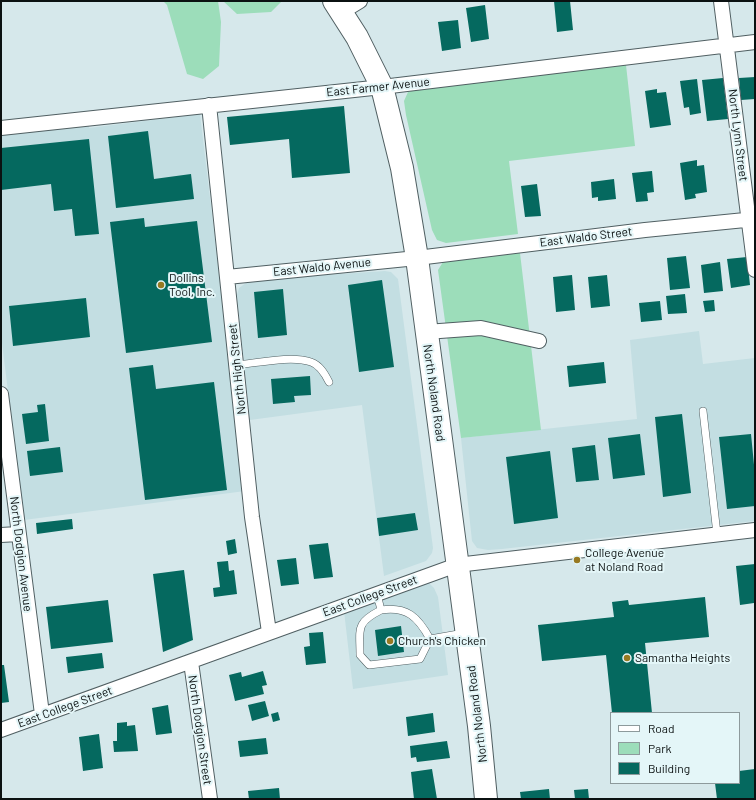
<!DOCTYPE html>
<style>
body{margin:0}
#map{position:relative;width:756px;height:800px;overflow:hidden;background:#d6e8eb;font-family:Barlow,sans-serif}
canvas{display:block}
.frame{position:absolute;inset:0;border:2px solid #0b1111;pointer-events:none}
.legend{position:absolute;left:610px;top:712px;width:130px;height:72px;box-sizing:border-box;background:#e4f6f8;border:1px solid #8d9a9c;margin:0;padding:5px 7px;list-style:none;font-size:12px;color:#0b1111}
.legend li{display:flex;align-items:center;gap:8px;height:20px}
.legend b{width:20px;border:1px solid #8d9a9c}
</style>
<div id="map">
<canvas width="756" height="800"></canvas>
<div class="frame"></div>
<ul class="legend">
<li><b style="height:5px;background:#fff"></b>Road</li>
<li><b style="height:11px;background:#9cddba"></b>Park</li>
<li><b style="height:11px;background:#05695f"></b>Building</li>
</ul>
</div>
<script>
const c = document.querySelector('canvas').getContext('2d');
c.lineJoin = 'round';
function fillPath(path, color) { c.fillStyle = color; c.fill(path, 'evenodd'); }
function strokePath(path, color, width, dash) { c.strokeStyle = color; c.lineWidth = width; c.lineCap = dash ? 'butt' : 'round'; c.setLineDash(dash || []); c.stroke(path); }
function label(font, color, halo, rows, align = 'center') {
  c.font = font + ' Barlow,sans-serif'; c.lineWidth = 4; c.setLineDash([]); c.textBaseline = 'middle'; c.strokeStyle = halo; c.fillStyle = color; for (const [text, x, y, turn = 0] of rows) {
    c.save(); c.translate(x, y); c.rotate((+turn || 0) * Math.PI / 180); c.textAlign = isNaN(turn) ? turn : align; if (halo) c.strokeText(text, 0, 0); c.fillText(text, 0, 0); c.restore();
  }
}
fillPath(new Path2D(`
 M200 114 245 491 24 520 1 335V132L89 124V128Z
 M385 271 391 272 398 279 433 548 432 553 426 561 384 576 362 405 250 420 237 295 239 288 250 280Z
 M699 331 703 364 755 358V521L502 549 488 550 477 548 472 541 461 438 637 419 630 340Z
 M423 582 429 583 434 588 438 597 448 675 353 689 344 611Z`), '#c3dee2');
fillPath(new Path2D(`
 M163 1H218L221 22 219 66 203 79 187 74 167 5Z
 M223 1H282L271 12 237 14Z
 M626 65 635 146 509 161 518 234 446 243 437 240 432 230 406 115 404 101 408 92 418 89Z
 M520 253 541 430 461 438 438 270 443 262Z`), '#9cddba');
fillPath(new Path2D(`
 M554 1H570L573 30 557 32Z
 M485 5 489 39 471 42 466 8Z
 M458 20 461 48 442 51 438 22Z
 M755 77V99L741 100 739 78Z
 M723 78 728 119 707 121 702 80Z
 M697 79 701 113 690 115 689 107 684 108 680 81Z
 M657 89V93L666 92 671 125 650 128 645 91Z
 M344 106 350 173 292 178 289 139 230 145 227 117Z
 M148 131 154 179 191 174 194 199 116 208 108 136Z
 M89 139 99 234 75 236 72 209 54 211 51 184 1 190V148Z
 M697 160V166L704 165 707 192 695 194 696 198 685 200 680 163Z
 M652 171 654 192 647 193 648 201 636 202 632 173Z
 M614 179 616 199 598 201V197L592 198 591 182Z
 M537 184 541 216 525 217 521 186Z
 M144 218 145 227 197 221 212 342 126 353 110 222Z
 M686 256 690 288 670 290 667 258Z
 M747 257 750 285 731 288 727 259Z
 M720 262 723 291 704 293 701 265Z
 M572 275 575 310 556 312 553 277Z
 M607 275 610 306 591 308 588 277Z
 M382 280 394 367 359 372 348 285Z
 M283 289 287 335 258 338 254 292Z
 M685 294 687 313 668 314 666 296Z
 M86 298 90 337 13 346 9 306Z
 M714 300 715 311 705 312 703 301Z
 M660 301 662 320 641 322 639 303Z
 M604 362 606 383 569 387 567 366Z
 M153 365 156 389 214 382 227 490 145 500 129 368Z
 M310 376 311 395 294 396 295 402 273 404 271 379Z
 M45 404 49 441 26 444 22 414 38 412 37 405Z
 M682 414 691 493 663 497 655 417Z
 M640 434 645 475 613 479 608 438Z
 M751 434 755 475V506L727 509 719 437Z
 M595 445 599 480 576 482 572 448Z
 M60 447 63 472 30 476 27 451Z
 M550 451 558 518 514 524 506 457Z
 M415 513 418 530 379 536 377 518Z
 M72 519 73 529 37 534 36 523Z
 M235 539 237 553 228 555 226 541Z
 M328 543 333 577 314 579 309 545Z
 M296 558 299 584 281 586 277 560Z
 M228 561 229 571 234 570 237 594 214 597 213 588 220 587 217 562Z
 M755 564 754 603 740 605 736 566Z
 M184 570 193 640 163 652 153 574Z
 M705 597 709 637 645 643 652 713H612L606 655 542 661 538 625 614 617 612 602 628 600 629 605Z
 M108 600 113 642 51 649 46 607Z
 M401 626 404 652 378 656 375 630Z
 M323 632 326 663 306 665 304 647 310 646 309 633Z
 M102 653 104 668 68 673 66 657Z
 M1 665H4L9 702 1 703Z
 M263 671 267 685 262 686 264 694 235 701 229 675 241 672 242 677Z
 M265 701 269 716 252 721 248 705Z
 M168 705 172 733 156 735 152 708Z
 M278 712 280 720 273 722 271 714Z
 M433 713 435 732 408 736 406 717Z
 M127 722V726L135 725 138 751 114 752 113 741H117V723Z
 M99 734 103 768 83 771 79 737Z
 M266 738 268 754 240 757 238 741Z
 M447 741 450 758 417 762 416 757 411 758 410 746Z
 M432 769 437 799H414L411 772Z
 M755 769V799H717L715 783H739V771Z
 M279 788 280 799H249L248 791Z
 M549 789 550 799H521L520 792Z
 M588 789 589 799H575L574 790Z`), '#05695f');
const lane = new Path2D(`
 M237 365C257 363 292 355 311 362 320 365 325 374 329 382
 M703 411 717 534
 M377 594 381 610C407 606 418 617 430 639L464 633
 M381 610C355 623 360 629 360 655L369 665 420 659 430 639`);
const street = new Path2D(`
 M721 1 755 270
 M342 12 360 1
 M209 105 252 517 269 632
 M1 128 382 87 755 42
 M227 277 417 258 645 230 755 219
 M426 332 481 328 539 341
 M1 394 42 714
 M1 535 18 534
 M191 662 210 799
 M1 730 457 565 755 530`);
const primary = new Path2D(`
 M334 1 357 37 382 87 402 168 417 258 479 726 486 799`);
strokePath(lane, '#505f62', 8);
strokePath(street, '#505f62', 16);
strokePath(primary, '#505f62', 24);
strokePath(lane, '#fff', 7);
strokePath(street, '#fff', 14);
strokePath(primary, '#fff', 22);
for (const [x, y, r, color] of [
 [161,285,4,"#977921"],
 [577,560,4,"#977921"],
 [390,641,4,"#977921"],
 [627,658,4,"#977921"]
]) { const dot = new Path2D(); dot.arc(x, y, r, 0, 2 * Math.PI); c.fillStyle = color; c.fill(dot); strokePath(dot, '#e4f6f8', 1.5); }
label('12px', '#0b1111', '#e4f6f8', [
 ["East Farmer Avenue",378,87,-6],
 ["North Lynn Street",738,135,83],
 ["East Waldo Street",586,237,-7],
 ["East Waldo Avenue",322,267,-6],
 ["North High Street",237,369,-96],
 ["North Noland Road",434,393,82],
 ["North Dodgion Avenue",21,554,83],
 ["East College Street",370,596,-20],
 ["East College Street",65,707,-20],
 ["North Noland Road",477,714,-97],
 ["North Dodgion Street",200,730,82]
]);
label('12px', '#0b1111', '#e4f6f8', [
 ["Dollins",169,278],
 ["Tool, Inc.",169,292],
 ["College Avenue",585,553],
 ["at Noland Road",585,567],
 ["Church's Chicken",398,641],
 ["Samantha Heights",635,658]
], 'left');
</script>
